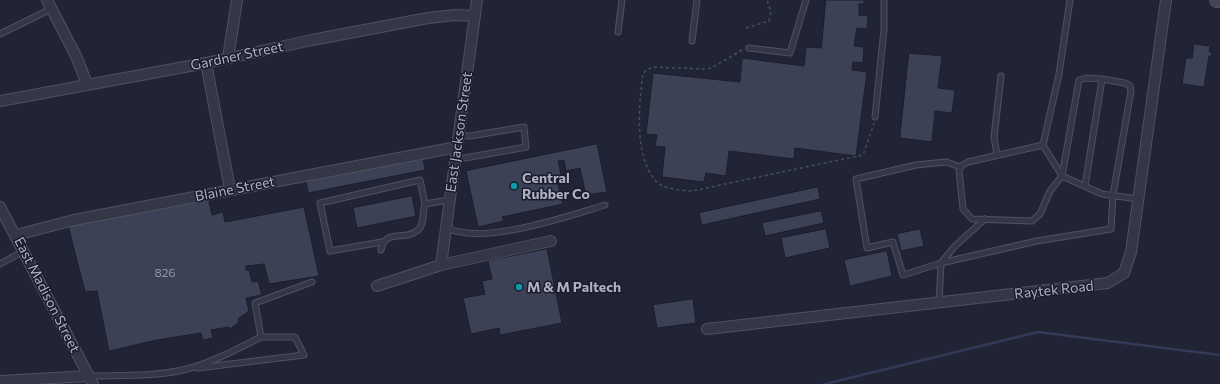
<!DOCTYPE html>
<style>
body{margin:0}
canvas{display:block;background:#212434}
</style>
<canvas width="1220" height="384"></canvas>
<script>
const c = document.querySelector('canvas').getContext('2d');
c.lineJoin = 'round';
function strokePath(path, color, width, dash) { c.strokeStyle = color; c.lineWidth = width; c.lineCap = dash ? 'butt' : 'round'; c.setLineDash(dash || []); c.stroke(path); }
function fillPath(path, color) { c.fillStyle = color; c.fill(path, 'evenodd'); }
function label(font, color, halo, rows, align = 'center') {
  c.font = font + ' Commissioner,sans-serif'; c.lineWidth = 3; c.setLineDash([]); c.textBaseline = 'middle'; c.strokeStyle = halo; c.fillStyle = color; for (const [text, x, y, turn = 0] of rows) {
    c.save(); c.translate(x, y); c.rotate((+turn || 0) * Math.PI / 180); c.textAlign = isNaN(turn) ? turn : align; if (halo) c.strokeText(text, 0, 0); c.fillText(text, 0, 0); c.restore();
  }
}
strokePath(new Path2D(`
 M825 384 1038 332 1220 355`), '#343959', 2.5);
const building = new Path2D(`
 M826 0H864V4H859V15L868 16 867 29 857 28 854 46 864 47 863 63 853 62 852 70 867 72 856 156 795 148 794 159 729 151 726 176 706 173 704 182 662 177 665 147 655 146 657 135 646 134 653 73 740 82 742 58 804 66 806 47 821 48Z
 M1194 44 1210 46 1209 52H1212L1211 56H1209L1204 87 1182 84 1186 58H1192Z
 M909 53 942 56 938 88 955 90 952 113 935 111 932 142 900 138Z
 M597 144 607 192 586 195 580 168 566 171 564 160 558 161 562 178 557 180 563 204 502 217 504 221 478 227 466 171Z
 M423 158 425 170 308 193 306 180Z
 M818 187 820 199 702 225 699 213Z
 M412 196 416 216 357 228 353 208Z
 M208 197 212 215 223 212 225 222 304 207 319 276 269 284 264 264 246 266V270H249L252 282 258 281 262 295 246 298 249 311 238 319 239 322 230 329 229 327 211 330 213 338 203 340 201 333 157 340 109 351 97 291 85 292 68 225Z
 M821 211 824 223 765 236 762 223Z
 M826 229 830 248 785 258 781 238Z
 M920 229 924 246 901 251 897 234Z
 M547 249 562 323 500 335 499 328 471 334 463 298 485 294 482 281 492 279 488 261Z
 M887 251 892 276 850 286 844 260Z
 M693 299 696 323 657 328 653 305Z`);
fillPath(building, '#3d4155');
strokePath(building, '#1c1e2c', 1);
const lane = new Path2D(`
 M1070 0 1059 74 1043 145 1062 176 1102 194 1138 199
 M618 32 622 0
 M0 34 51 9
 M692 41 697 0
 M749 48 790 53 806 0
 M875 117 884 29V0
 M1043 145 968 162 961 166 959 170 963 209 972 219 1032 221 1040 214 1050 191 1062 176 1079 80 1086 78 1102 79
 M997 155 994 137 1001 76
 M455 158H465L526 147 524 127 470 136 458 135
 M961 167 946 162 916 165 856 179 867 248 893 242 903 275 941 263 1037 241 1111 229 1113 195 1131 91 1130 86 1125 83 1102 79 1085 186
 M446 227C479 247 568 216 605 205
 M382 242 330 251 320 203 420 180 425 204
 M381 250C386 227 405 242 418 230 425 224 422 212 425 204L449 200
 M0 264 24 251
 M939 303 941 263 955 246 985 219
 M198 368 304 355 295 337H261
 M89 376C121 375 156 377 187 369 213 362 237 349 261 337L255 303 312 282`);
const street = new Path2D(`
 M47 0 77 58 87 84
 M228 58 237 0
 M206 63 230 189
 M0 101 206 63 312 40 428 18 455 15 475 16
 M0 207 93 384
 M16 235 74 220 457 147
 M441 265 477 0
 M377 286 441 265 551 241
 M707 329 1108 283 1124 273 1131 252 1166 0
 M0 381 89 376`);
const secondary = new Path2D(`
 M1217 0H1220`);
strokePath(lane, '#4f5160', 7);
strokePath(street, '#4f5160', 12);
strokePath(secondary, '#4f5160', 16);
strokePath(new Path2D(`
 M746 28 769 21 771 12 767 0
 M742 50 711 68 704 69 652 67 643 73C639 103 634 153 654 179 661 189 680 190 692 191L863 155 874 123`), '#444f57', 1.5, [3, 3]);
strokePath(lane, '#343745', 5);
strokePath(street, '#343745', 10);
strokePath(secondary, '#424558', 14);
for (const [x, y, r, color] of [
 [514,186,4,"#0f9aa8"],
 [519,287,4,"#0f9aa8"]
]) { const dot = new Path2D(); dot.arc(x, y, r, 0, 2 * Math.PI); c.fillStyle = color; c.fill(dot); strokePath(dot, '#1a1c2a', 1.5); }
label('12px', '#9295a7', null, [
 ["826",165,273]
]);
label('14px', '#aeb1c2', '#1a1c2a', [
 ["Gardner Street",237,56,-12],
 ["East Jackson Street",459,132,-82],
 ["Blaine Street",235,189,-11],
 ["Raytek Road",1054,290,-6],
 ["East Madison Street",47,295,63]
]);
label('bold 14px', '#aeb1c2', '#1a1c2a', [
 ["Central",522,178],
 ["Rubber Co",522,194],
 ["M & M Paltech",527,287]
], 'left');
</script>
